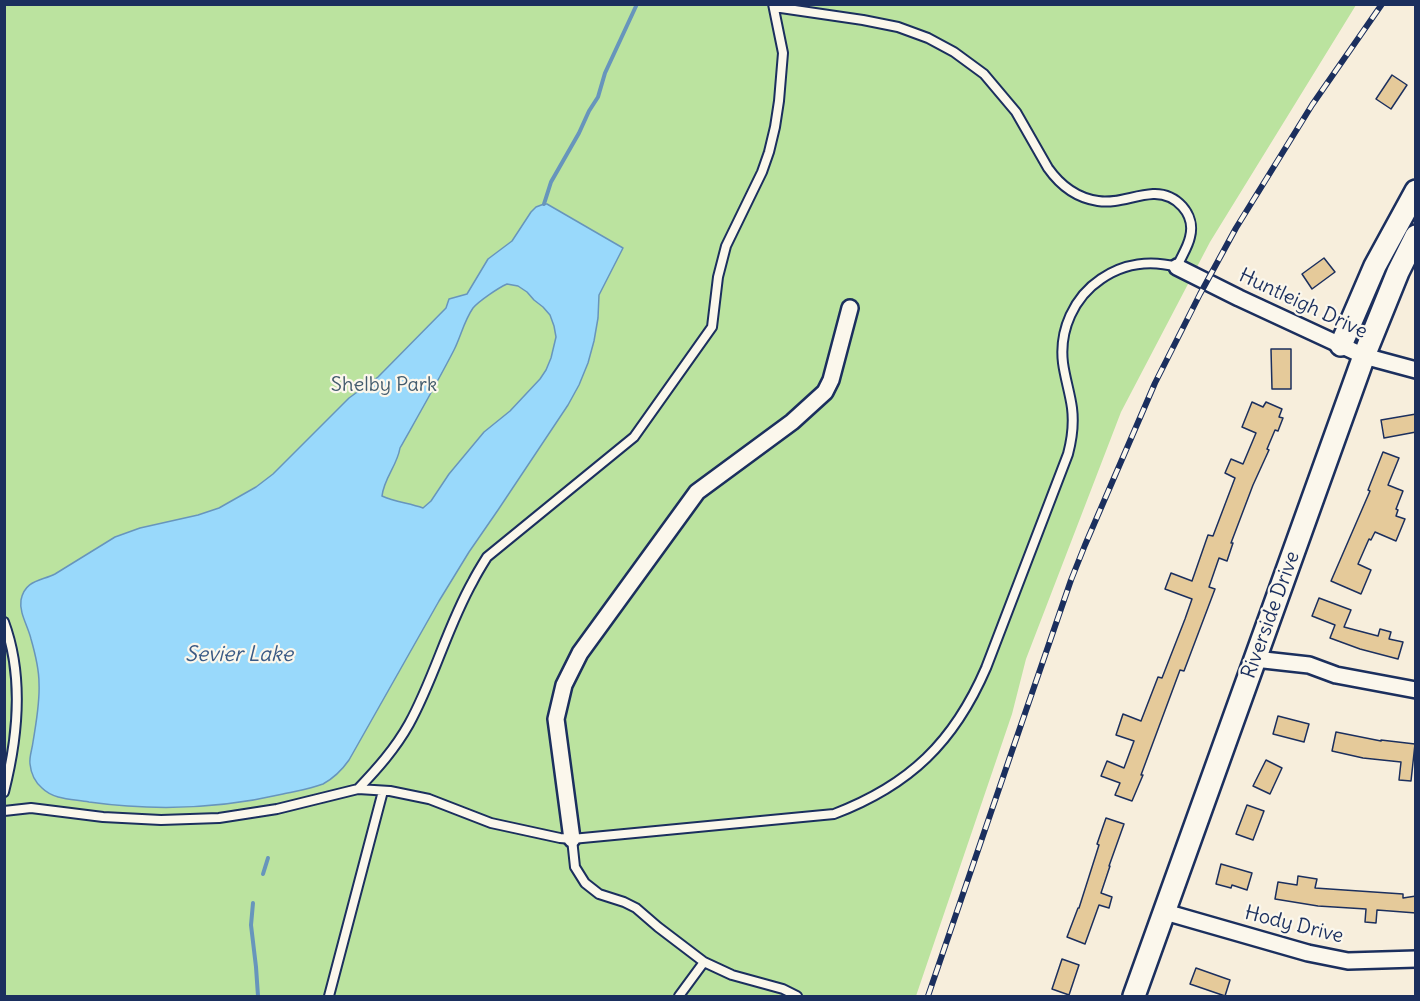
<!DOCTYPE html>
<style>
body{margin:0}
#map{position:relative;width:1420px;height:1001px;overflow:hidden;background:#f7eedc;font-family:Delius,sans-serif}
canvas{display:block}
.frame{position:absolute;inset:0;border:6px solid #1b2f5e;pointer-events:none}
</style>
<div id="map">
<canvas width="1420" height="1001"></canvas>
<div class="frame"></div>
</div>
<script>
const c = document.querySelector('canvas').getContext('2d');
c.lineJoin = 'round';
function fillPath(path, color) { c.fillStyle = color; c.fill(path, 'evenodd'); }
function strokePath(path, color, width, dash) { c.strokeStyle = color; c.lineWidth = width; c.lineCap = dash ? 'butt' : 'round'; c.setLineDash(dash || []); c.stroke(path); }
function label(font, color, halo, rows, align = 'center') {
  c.font = font + ' Delius,sans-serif'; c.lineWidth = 4.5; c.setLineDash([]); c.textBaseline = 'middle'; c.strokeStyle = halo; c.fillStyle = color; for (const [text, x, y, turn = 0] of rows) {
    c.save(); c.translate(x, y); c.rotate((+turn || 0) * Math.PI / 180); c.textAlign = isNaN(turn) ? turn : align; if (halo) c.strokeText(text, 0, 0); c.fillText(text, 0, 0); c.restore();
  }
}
fillPath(new Path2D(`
 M5 5H1356L1210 242 1121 412 1026 659 1012 714 916 996H5Z`), '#bbe39f');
const water = new Path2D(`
 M544 204H547L623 248 599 295 598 318 594 341 588 363 579 385 568 405 498 510 469 552 439 601 349 760C342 770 334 778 323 784 310 789 296 791 283 794 219 809 154 811 89 802 73 799 54 800 42 788 35 782 31 774 30 764 29 757 32 750 33 742 36 723 40 703 39 683 39 668 35 653 31 639 28 626 19 613 21 600 25 580 41 581 55 574L115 537 140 528 198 515 219 508 256 487 273 474 349 398 378 377 446 308 449 299 467 294 488 259 512 241 531 212 536 207ZM507 284 518 286 527 292 534 300 543 307 550 315 554 326 556 337 551 358 546 370 540 379 510 411 484 432 449 474 431 501 423 508C409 503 395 502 382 496 384 478 397 466 400 448 418 416 437 383 454 350 461 336 464 321 473 308 479 301 498 288 507 284Z`);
fillPath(water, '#99d9fb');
strokePath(water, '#6795bc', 1.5);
strokePath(new Path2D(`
 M544 204 551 182 579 133 589 111 598 97 605 73 637 4
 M263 874 268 858
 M253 903 251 925 256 967 258 996`), '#6795bc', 4);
const building = new Path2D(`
 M1392 75 1407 85 1391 109 1376 99Z
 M1324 258 1335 272 1312 289 1302 274Z
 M1271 349H1291V389H1272Z
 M1252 402 1263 407 1266 402 1282 409 1279 417 1283 418 1278 431 1275 430 1267 449 1269 450 1253 485 1231 543H1233L1227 561 1219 558 1209 587 1215 589 1184 671 1180 670 1141 775H1143L1132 801 1115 795 1120 783 1101 776 1107 761 1124 768 1134 741 1116 735 1123 714 1141 721 1158 677 1162 678 1185 619 1192 599 1165 589 1171 573 1192 581 1208 535 1213 536 1235 478 1225 473 1231 459 1243 464 1256 433 1242 427Z
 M1416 414V432L1384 438 1381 420Z
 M1383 452 1399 458 1388 485 1403 491 1396 509 1398 510 1396 516 1405 519 1396 541 1375 532 1371 540 1369 539 1358 564 1371 570 1361 594 1331 581 1370 491 1368 490Z
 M1319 598 1351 610 1344 627 1378 636 1380 629 1391 632 1389 639 1403 642 1398 659 1360 649 1330 638 1335 625 1312 616Z
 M1278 716 1309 724 1304 742 1273 734Z
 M1336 732 1381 741V740L1415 744 1411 781 1399 780 1401 762 1363 758 1332 751Z
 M1266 760 1282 768 1270 794 1253 786Z
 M1247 805 1264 811 1253 840 1236 834Z
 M1106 818 1124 824 1109 866H1110L1101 893 1112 897 1109 908 1099 905 1085 944 1067 937 1078 908H1079L1099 845 1097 844Z
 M1221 864 1252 873 1247 890 1232 885 1231 888 1216 884Z
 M1298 876 1317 879 1315 888 1403 894V898L1416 896V913L1377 910 1376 923 1365 922 1366 909 1318 906 1275 899 1278 882 1297 885Z
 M1062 959 1079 965 1069 995 1052 989Z
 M1196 968 1230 980 1225 996 1190 984Z`);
fillPath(building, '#e5ca9a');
strokePath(building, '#1b2f5e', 1.5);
const lane = new Path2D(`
 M4 622C24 676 18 737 4 792
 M358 789C377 769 395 749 409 724 434 679 447 627 473 581 477 573 482 565 487 557L634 437 712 327 718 277 726 246 762 172 769 152 775 127 779 101 783 53 773 4
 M4 811 31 808 103 817 161 820 219 818 277 809 358 789 390 791 429 799 491 823 560 838 572 839 834 814C910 785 954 742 986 668L1068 454C1072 439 1074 424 1072 408 1070 393 1065 378 1063 363 1059 330 1074 297 1101 279 1124 263 1151 260 1177 267 1181 257 1188 247 1190 237 1196 214 1176 193 1153 194 1134 195 1117 204 1098 201 1077 198 1060 185 1048 168L1016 112 984 74 954 52 928 38 898 27 863 20 774 7
 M572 839 575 867 585 883 599 894 624 902 636 908 658 927 704 962
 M329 996 383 791
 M679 996 704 962 732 975 783 989 797 996`);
const street = new Path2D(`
 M1177 267 1239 298 1364 356 1416 370
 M1255 659 1309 665 1336 675 1416 690
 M572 839 556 719 564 685 580 653 697 492 792 422 825 392 831 380 850 308
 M1165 912 1308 953 1348 961 1416 959`);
const secondary = new Path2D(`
 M1341 345 1375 266 1416 191
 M1134 996 1364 356 1398 272 1416 236`);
strokePath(lane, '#1b2f5e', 12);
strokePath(street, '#1b2f5e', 20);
strokePath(secondary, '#1b2f5e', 26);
strokePath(lane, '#fbf7ec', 8);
strokePath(street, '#fbf7ec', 15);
strokePath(secondary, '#fbf7ec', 21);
const rail = new Path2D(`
 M928 996 1012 751 1071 580 1085 545 1155 383 1200 294 1236 228 1312 105 1382 4`);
strokePath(rail, '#1b2f5e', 6);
strokePath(rail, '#fbf7ec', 4, [11]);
label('20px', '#1b2f5e', '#fbf7ec', [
 ["Huntleigh Drive",1303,304,25],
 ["Riverside Drive",1271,615,-70],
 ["Hody Drive",1294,925,14]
]);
label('20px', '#435c6e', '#fbf7ec', [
 ["Shelby Park",384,385]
]);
label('italic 21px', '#3a5a85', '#fbf7ec', [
 ["Sevier Lake",239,655]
]);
</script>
